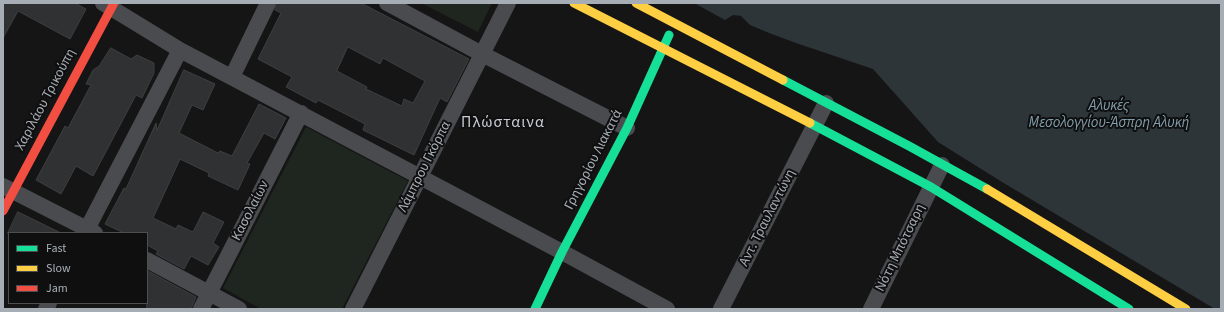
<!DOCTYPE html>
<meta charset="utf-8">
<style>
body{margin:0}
#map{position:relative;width:1224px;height:312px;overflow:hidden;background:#151515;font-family:"Source Sans 3",sans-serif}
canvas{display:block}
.frame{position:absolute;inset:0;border:4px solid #a7adb4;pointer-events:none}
.legend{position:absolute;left:8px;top:232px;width:140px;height:72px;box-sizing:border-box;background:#0f0f10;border:1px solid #4c4e52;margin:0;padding:5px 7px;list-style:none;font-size:12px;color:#a7adb4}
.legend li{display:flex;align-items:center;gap:8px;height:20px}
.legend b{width:20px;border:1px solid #4c4e52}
</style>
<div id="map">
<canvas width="1224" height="312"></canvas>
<div class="frame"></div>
<ul class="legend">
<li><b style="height:5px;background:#16e098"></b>Fast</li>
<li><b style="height:5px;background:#ffcf43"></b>Slow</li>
<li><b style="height:5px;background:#f24e42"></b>Jam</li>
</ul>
</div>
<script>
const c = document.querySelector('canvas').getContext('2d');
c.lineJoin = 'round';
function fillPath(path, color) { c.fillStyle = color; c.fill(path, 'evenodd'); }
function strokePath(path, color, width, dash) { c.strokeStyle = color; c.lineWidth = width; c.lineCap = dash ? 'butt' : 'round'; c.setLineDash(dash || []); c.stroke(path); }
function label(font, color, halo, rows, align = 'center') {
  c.font = font + ' "Source Sans 3",sans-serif'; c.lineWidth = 4; c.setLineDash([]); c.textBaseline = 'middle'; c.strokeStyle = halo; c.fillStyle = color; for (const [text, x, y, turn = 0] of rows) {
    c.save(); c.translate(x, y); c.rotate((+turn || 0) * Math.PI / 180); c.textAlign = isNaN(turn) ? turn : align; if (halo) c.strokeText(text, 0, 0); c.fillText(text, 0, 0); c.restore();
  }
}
fillPath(new Path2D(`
 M421 3H492L478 32Z
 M306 127 408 181 342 309H261L223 288Z`), '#1f251f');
fillPath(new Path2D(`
 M694 3H1221V309H1215L1002 182 938 142 873 69 796 43 769 33 750 25 741 16 733 15 725 20Z`), '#2d3539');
const building = new Path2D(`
 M3 3H75L86 9 70 39 18 11 3 38Z
 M277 3H361L469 59 447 102 440 98 414 155 363 130 365 124 318 100 316 103 286 87 292 77 258 59 281 13 275 10ZM348 47 380 64 383 58 425 81 413 103 404 99 402 106 366 89 367 87 337 71Z
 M111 48 131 59 137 55 154 63V73L142 98 136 95 93 176 76 166 61 194 36 180 65 126 68 128 91 85 86 84 93 70 99 66Z
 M184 70 215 84 203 110 192 105 179 133 218 153 220 151 232 156 259 104 286 118 275 139 264 133 247 163 250 164 238 190 208 176 209 173 180 159 153 218 176 229 178 225 193 232 203 212 224 222 213 243 219 247 208 265 191 256 184 269 156 254 158 251 147 245V233H124L105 224 124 188 126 189 156 123 157 130Z
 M18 212 61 233H8Z
 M148 271 196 297 191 309H147Z`);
fillPath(building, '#303132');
strokePath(building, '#3d3f41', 1);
strokePath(new Path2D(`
 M103 3 180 50 562 252 667 309
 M387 3 482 54 627 128
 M232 77 268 3
 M3 186 95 233
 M85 233 180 50
 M147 260 239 309
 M46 309 49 303
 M201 309 301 113
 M353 309 508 3
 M721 309 826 103
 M871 309 942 165`), '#494b4e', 16);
strokePath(new Path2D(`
 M783 80 909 146 987 189
 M810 123 931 187 1129 309
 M535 309 562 252 627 128 669 35`), '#16e098', 9);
strokePath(new Path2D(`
 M574 3 810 123
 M636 3 783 80
 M987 189 1186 309`), '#ffcf43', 9);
strokePath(new Path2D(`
 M3 211 114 3`), '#f24e42', 9);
label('14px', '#a7adb4', '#0f0f10', [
 ["Χαριλάου Τρικούπη",46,100,-62],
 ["Γρηγορίου Λιακατά",594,160,-63],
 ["Λάμπρου Γκόρπα",425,167,-63],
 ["Κασολαίων",251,211,-63],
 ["Αντ. Τραυλαντώνη",768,218,-63],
 ["Νότη Μπότσαρη",901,248,-64]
]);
label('italic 15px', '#829eac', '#0f0f10', [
 ["Αλυκές",1109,107],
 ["Μεσολογγίου-Άσπρη Αλυκή",1109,124]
]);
c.letterSpacing = '1px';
label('16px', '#c8cbd1', '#0f0f10', [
 ["Πλώσταινα",503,123]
]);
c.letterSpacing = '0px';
</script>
